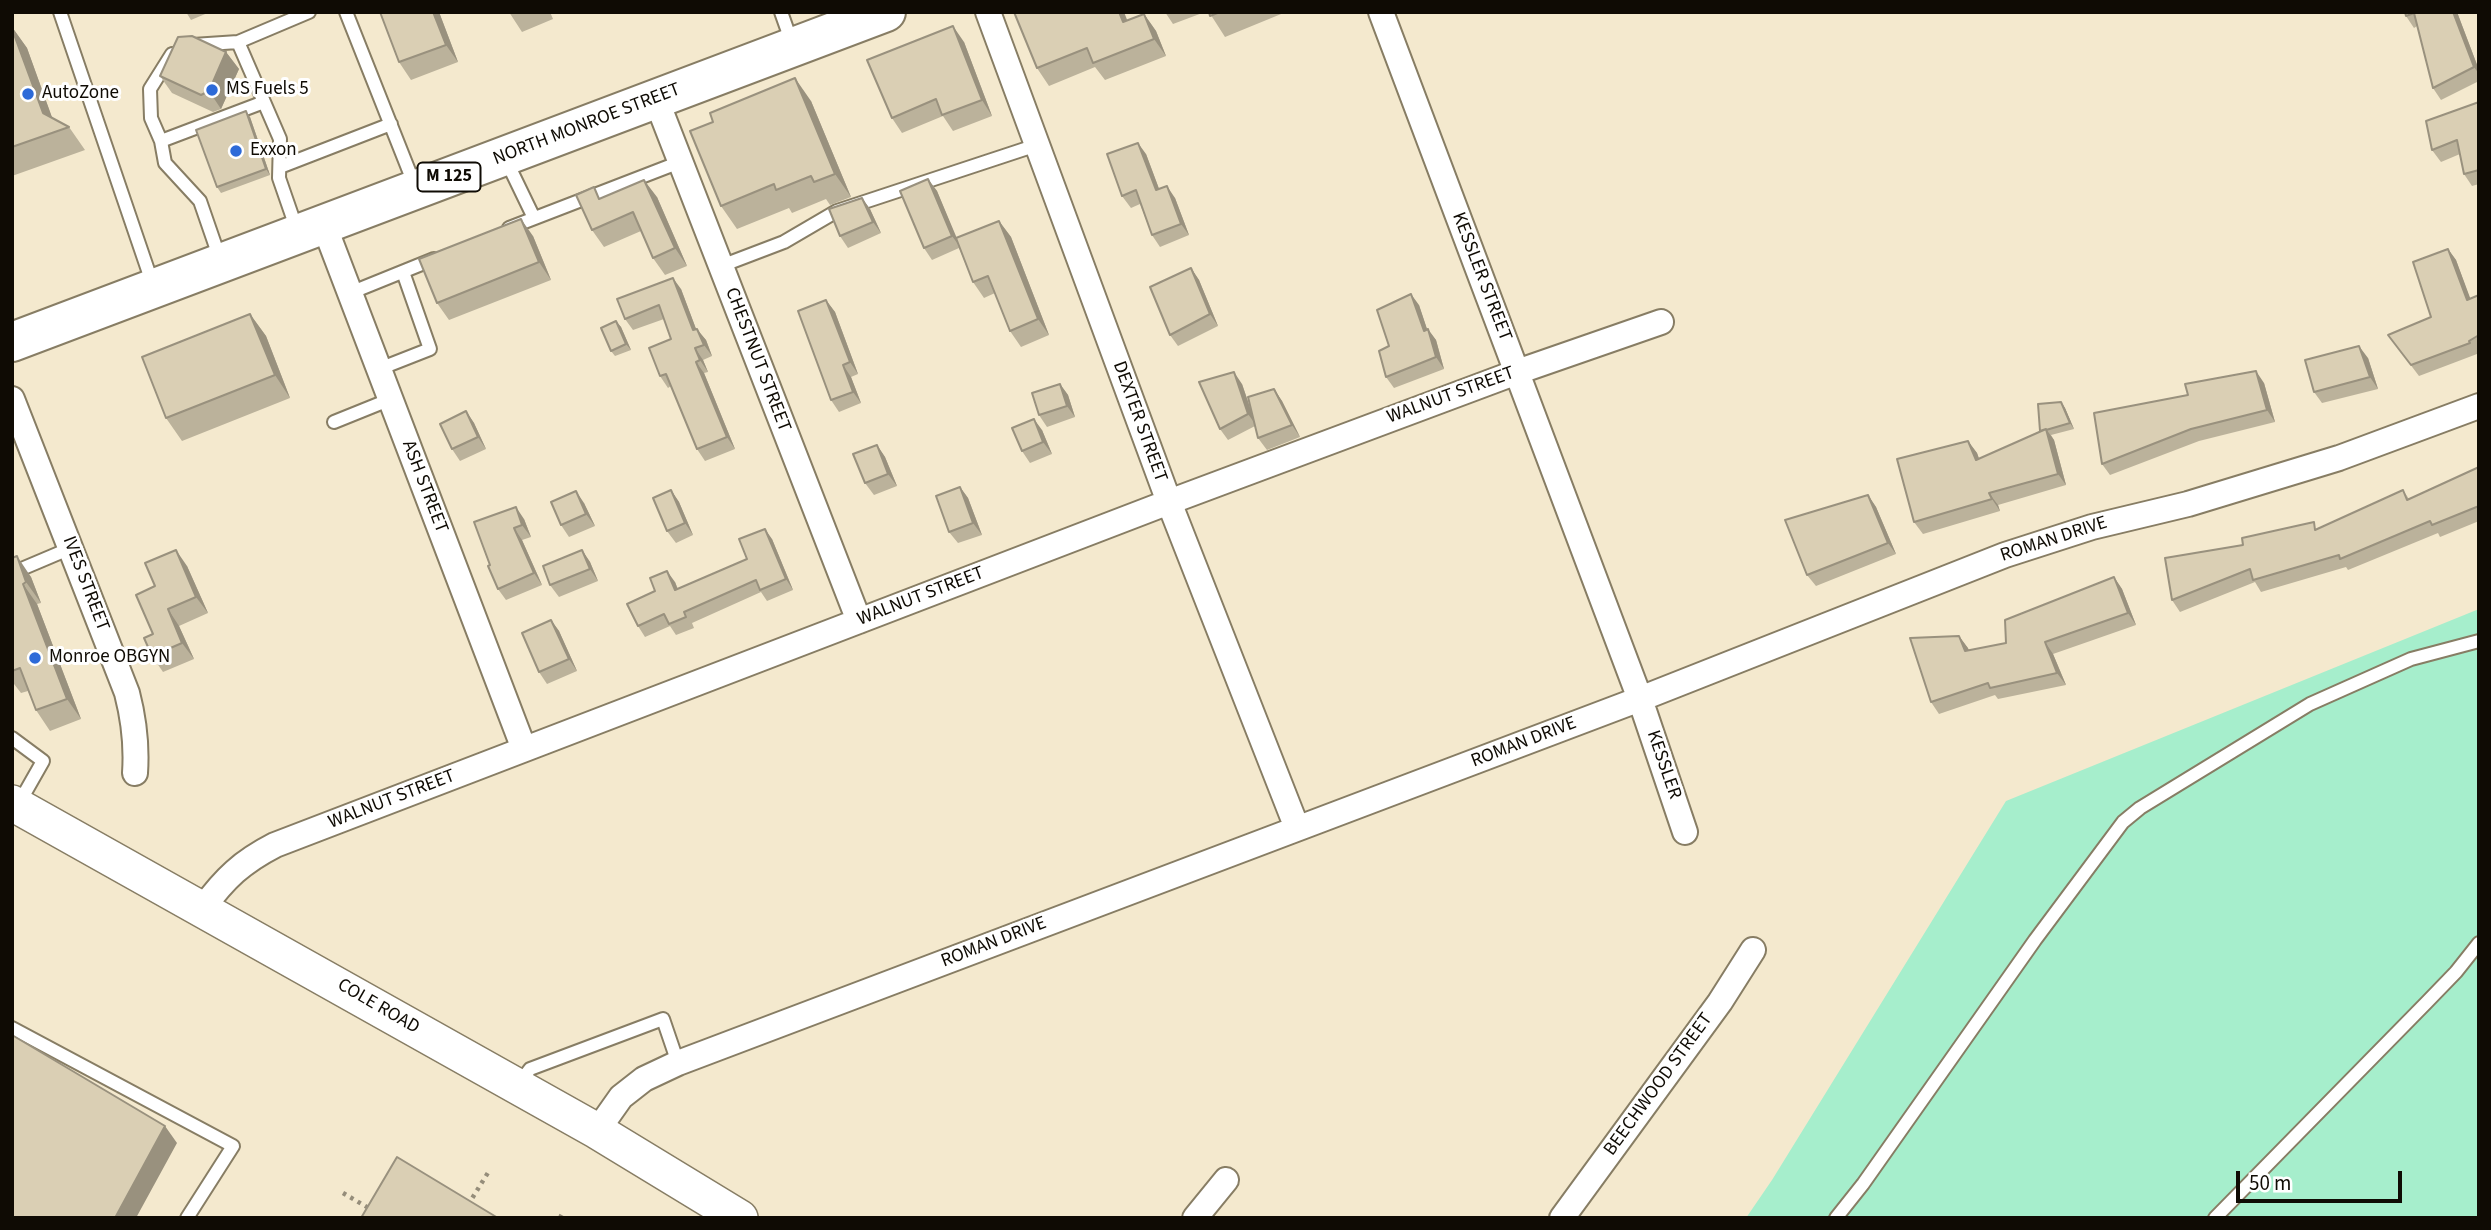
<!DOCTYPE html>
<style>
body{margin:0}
#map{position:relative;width:2491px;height:1230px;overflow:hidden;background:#f4e9ce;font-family:"Source Sans 3",sans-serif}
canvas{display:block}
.frame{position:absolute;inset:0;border:14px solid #0f0b04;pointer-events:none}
.scale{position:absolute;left:2236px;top:1171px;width:166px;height:32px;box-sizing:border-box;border:4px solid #0f0b04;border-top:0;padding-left:9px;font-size:21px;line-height:24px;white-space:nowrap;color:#0f0b04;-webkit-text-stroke:5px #fff;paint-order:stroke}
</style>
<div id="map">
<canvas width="2491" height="1230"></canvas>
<div class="frame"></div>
<div class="scale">50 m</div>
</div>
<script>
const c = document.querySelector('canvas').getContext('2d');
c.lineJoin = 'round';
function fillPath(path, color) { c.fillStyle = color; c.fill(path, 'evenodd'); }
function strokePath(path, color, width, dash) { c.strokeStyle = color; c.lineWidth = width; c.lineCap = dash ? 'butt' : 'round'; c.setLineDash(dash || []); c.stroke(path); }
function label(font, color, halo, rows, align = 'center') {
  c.font = font + ' "Source Sans 3",sans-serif'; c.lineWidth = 6; c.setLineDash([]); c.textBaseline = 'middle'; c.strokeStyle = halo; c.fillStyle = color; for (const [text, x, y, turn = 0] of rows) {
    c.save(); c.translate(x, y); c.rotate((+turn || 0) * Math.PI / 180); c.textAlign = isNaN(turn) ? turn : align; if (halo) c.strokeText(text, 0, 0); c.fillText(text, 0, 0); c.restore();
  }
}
fillPath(new Path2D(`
 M2479 609V1218H1746L1772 1180 2006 801Z`), '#a6eecc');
const lane = new Path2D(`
 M60 12 153 285
 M346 12 415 186
 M781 12 792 43
 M193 45 238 42
 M172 54 150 89 151 118 161 141 165 163 200 201 220 259
 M161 141 264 102
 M506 160 534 218
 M280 167 391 124
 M509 228 680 162
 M297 230 279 178 280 139 238 42 309 12
 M721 266 784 242 837 211 1037 145
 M350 293 434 259
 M379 369 430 349 403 272
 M334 422 391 399
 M12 573 71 548
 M12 738 43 761 18 805
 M12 1028 233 1146 187 1218
 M518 1085 530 1069 663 1019 678 1063
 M1836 1218 1863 1184 2035 940 2123 822 2140 808 2310 704 2411 659 2479 641
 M2215 1218 2427 1002 2456 972 2479 943`);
const street = new Path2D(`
 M988 12 1169 502 1297 828
 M1381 12 1640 699 1685 832
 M656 99 859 621
 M324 225 524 749
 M12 399 127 693C134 720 137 744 135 773
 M203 908C225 878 242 862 275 845L1169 502 1517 372 1661 322
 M597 1131 621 1097 644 1079 678 1063 1640 699 2005 555 2092 527 2188 504 2339 458 2479 406
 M1195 1218 1226 1180
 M1562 1218 1720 1002 1753 950`);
const secondary = new Path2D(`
 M12 803 597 1131 740 1218`);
const primary = new Path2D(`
 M12 342 886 12`);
strokePath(lane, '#877d64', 16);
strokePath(street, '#877d64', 28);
strokePath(secondary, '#877d64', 38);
strokePath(primary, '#877d64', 42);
strokePath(new Path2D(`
 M343 1193 372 1210
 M468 1205 489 1171
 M560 1218 562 1214`), '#958d7a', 4.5, [3.5, 5]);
strokePath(lane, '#fff', 12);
strokePath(street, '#fff', 24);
strokePath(secondary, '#fff', 35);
strokePath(primary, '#fff', 38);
fillPath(new Path2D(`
 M186 12H210L191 20Z
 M380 12H439L458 62 411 80 399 62Z
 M509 12H550L553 19 522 32Z
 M1165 12H1205L1173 24Z
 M1209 12H1286L1225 37Z
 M2405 12H2457L2479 70V81L2441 100 2433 88 2417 26 2414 28 2406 16Z
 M1144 14 1156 31 1166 56 1105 80 1095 67 1049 86 1037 68 1127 20Z
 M12 27 27 48 52 118 69 127 85 150 12 176Z
 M964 42 992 116 953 131 943 116 902 133 892 118Z
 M226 52 239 69 221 109 213 112 172 93 160 76Z
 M811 101 851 197 830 205 826 199 792 213 789 208 737 229 721 206Z
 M2479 102V184L2472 186 2464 174 2460 154 2441 162 2432 150Z
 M250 117 270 175 221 193 217 187Z
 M1146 154 1159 189 1175 198 1189 235 1160 247 1152 235 1140 204 1131 208 1122 196Z
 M928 179 937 191 956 238 999 221 1011 237 1049 335 1021 347 1010 331 995 293 984 298 973 282 959 248 932 260 924 248Z
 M657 197 687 266 665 275 653 258 641 231 604 247 592 230 601 198Z
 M862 198 870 209 881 233 848 248 840 236Z
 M533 236 551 280 449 320 437 303Z
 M2448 249 2456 260 2470 299 2479 295V350L2477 351V354L2419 376 2388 335 2431 317Z
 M1191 268 1199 280 1218 326 1178 346 1170 335Z
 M681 289 696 329 706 340 712 356 703 360 708 372 704 373 735 449 705 461 697 449 671 386 668 388 660 376 671 339 664 319 633 330 625 319Z
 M826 300 835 312 858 374 851 377 861 403 839 412 831 400Z
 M1419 305 1427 329 1436 340 1444 369 1394 388 1386 377 1389 346Z
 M250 314 266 336 290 398 182 441 166 418Z
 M616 321 621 327 631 350 615 356 611 351Z
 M2368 358 2378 389 2322 403 2314 392Z
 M2264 383 2275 422 2199 441 2110 475 2102 464 2188 395Z
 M1060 384 1068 395 1075 417 1047 427 1039 415Z
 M1242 384 1253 416 1274 389 1282 401 1300 437 1267 450 1258 438 1255 426 1228 440 1220 429Z
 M2061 402 2065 408 2074 429 2051 435 2054 440 2066 485 1998 505 2000 511 1923 534 1914 522 1968 441 1977 453 1979 459 2040 431Z
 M466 411 474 423 486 449 460 461 452 449Z
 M1042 430 1052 454 1030 463 1022 451Z
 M877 445 885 457 897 486 874 495 865 483Z
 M2479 467V521L2440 537 2438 533 2348 570 2346 567 2261 592 2255 582 2180 612 2172 600 2243 545 2318 529 2403 490 2409 499Z
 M960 487 968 498 982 535 958 543 949 532Z
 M671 490 679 502 693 535 676 543 667 531Z
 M1868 495 1876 507 1896 554 1816 586 1807 575Z
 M584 503 595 526 569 537 561 525Z
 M524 519 531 537 522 540 542 585 506 600 498 589 474 522Z
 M772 539 793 590 767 601 761 592 692 623 694 628 676 635 670 626 645 637 638 626 675 582 678 589 747 559Z
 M582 550 590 562 598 581 559 597 550 585Z
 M12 558 31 577 41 603 37 604 81 719 50 731 36 710 28 691 21 693 14 684H12Z
 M187 566 208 613 179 626 194 659 163 672 152 656 155 586Z
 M2114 577 2122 589 2136 625 2053 654 2066 685 1998 699 1995 695 1939 714 1931 702 1959 636 1969 650 2006 643Z
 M551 620 559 631 577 671 547 684 539 672Z`), '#bbb29b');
fillPath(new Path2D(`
 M433 12H439L458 62 446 45Z
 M1119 12H1124L1135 40 1123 22Z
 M2453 12H2457L2479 70V74L2474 67Z
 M1144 14 1156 31 1166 56 1154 39Z
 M953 26 964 42 992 116 982 100Z
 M12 27 27 48 57 131 43 113Z
 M226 52 239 69 221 109 209 91Z
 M795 78 811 101 851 197 835 174Z
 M246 111 250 117 270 175 266 169Z
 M1138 143 1146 154 1164 202 1156 190Z
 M928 179 937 191 961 248 952 236Z
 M644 180 657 197 687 266 675 248Z
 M1167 186 1175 198 1189 235 1181 224Z
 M862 198 870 209 881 233 873 222Z
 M521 219 533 236 551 280 539 262Z
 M999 221 1011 237 1049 335 1038 319Z
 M2448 249 2456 260 2475 311 2467 300Z
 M1191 268 1199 280 1218 326 1210 314Z
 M673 278 681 289 701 342 693 330Z
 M1411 294 1419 305 1431 341 1428 329 1436 340 1444 369 1436 357 1424 331Z
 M826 300 835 312 858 374 850 362Z
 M250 314 266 336 290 398 275 375Z
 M616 321 621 327 631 350 626 344Z
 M697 329 706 340 712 356 704 345Z
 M2359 346 2368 358 2378 389 2370 377Z
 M695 348 703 360 708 372 700 360Z
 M696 362 704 373 735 449 727 437Z
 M843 365 851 377 861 403 853 392Z
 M2256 371 2264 383 2275 422 2267 410Z
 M1234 372 1242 384 1256 425 1248 414Z
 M1060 384 1068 395 1075 417 1067 406Z
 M1274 389 1282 401 1300 437 1292 425Z
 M2061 402 2065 408 2074 429 2070 423Z
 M466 411 474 423 486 449 478 437Z
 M1034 419 1042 430 1052 454 1043 442Z
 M2046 429 2054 440 2066 485 2058 474Z
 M1968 441 1977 453 1984 472 1976 460Z
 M877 445 885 457 897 486 888 474Z
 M960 487 968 498 982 535 973 523Z
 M671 490 679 502 693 535 685 523Z
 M576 491 584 503 595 526 586 514Z
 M1989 493 1998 505 2000 511 1992 499Z
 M1868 495 1876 507 1896 554 1888 543Z
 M516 507 524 519 531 537 522 525Z
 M514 528 522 540 542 585 534 573Z
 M765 529 772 539 793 590 786 579Z
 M176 550 187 566 208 613 196 597Z
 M582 550 590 562 598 581 590 569Z
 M17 556 31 577 41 603 26 582Z
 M667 571 675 582 682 601 675 590Z
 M2114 577 2122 589 2136 625 2128 613Z
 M23 584 37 604 81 719 67 699Z
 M168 609 179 626 194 659 182 643Z
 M551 620 559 631 577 671 569 659Z
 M1959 636 1968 648 1973 662 1965 651Z
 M2045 642 2053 654 2066 685 2057 673Z
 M165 1126 177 1143 136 1218H115Z`), '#99917e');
const building = new Path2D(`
 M380 12H433L446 45 399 62Z
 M1014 12H1119L1123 22 1144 14 1154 39 1093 63 1087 48 1037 68Z
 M1209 12H1220L1210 16Z
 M2405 12H2453L2474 67 2433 88 2414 13 2406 16Z
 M953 26 982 100 942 115 936 99 892 118 867 60Z
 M12 29 43 113 69 127 12 147Z
 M192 36 226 52 209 91 201 95 160 76 178 37Z
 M795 78 835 174 814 182 811 176 776 190 774 184 721 206 690 131 713 122 710 113Z
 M2479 102V170L2464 174 2457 140 2432 150 2426 121Z
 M246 111 266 169 217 187 196 130Z
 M1138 143 1156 190 1167 186 1181 224 1152 235 1136 190 1122 196 1107 154Z
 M928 179 952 236 924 248 900 191Z
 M644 180 675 248 653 258 633 212 592 230 576 195 594 187 599 199Z
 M862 198 873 222 840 236 829 209Z
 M521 219 539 262 437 303 419 259Z
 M999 221 1038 319 1010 331 988 276 973 282 956 238Z
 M2448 249 2467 300 2479 295V335L2469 341 2470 343 2411 365 2388 335 2431 317 2413 262Z
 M1191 268 1210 314 1170 335 1150 287Z
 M673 278 693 330 697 329 704 345 695 348 700 360 696 362 727 437 697 449 666 374 660 376 649 348 671 339 659 305 625 319 617 299Z
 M1411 294 1424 331 1428 329 1436 357 1386 377 1379 351 1389 346 1377 310Z
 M826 300 850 362 843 365 853 392 831 400 798 311Z
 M250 314 275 375 166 418 142 357Z
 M616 321 626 344 611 351 601 328Z
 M2359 346 2370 377 2314 392 2305 360Z
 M2256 371 2267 410 2191 429 2102 464 2094 413 2188 395 2185 384Z
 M1234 372 1248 414 1220 429 1199 382Z
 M1060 384 1067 406 1039 415 1032 393Z
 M1274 389 1292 425 1258 438 1248 397Z
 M2061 402 2070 423 2046 430V429L2040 431 2038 404Z
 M466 411 478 437 452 449 440 424Z
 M1034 419 1043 442 1022 451 1012 428Z
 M2046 429 2058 474 1989 493 1992 499 1914 522 1897 459 1968 441 1976 460Z
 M877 445 888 474 865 483 853 454Z
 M2479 467V506L2432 525 2430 521 2340 559 2339 555 2253 580 2250 569 2172 600 2165 558 2243 545 2242 538 2314 522 2315 530 2403 490 2407 500Z
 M960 487 973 523 949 532 936 496Z
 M671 490 685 523 667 531 653 498Z
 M576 491 586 514 561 525 551 502Z
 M1868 495 1888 543 1807 575 1785 520Z
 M516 507 522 525 514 528 534 573 498 589 488 566 490 565 474 522Z
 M765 529 786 579 760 590 756 580 684 612 686 617 669 624 664 614 638 626 627 604 655 591 650 578 667 571 675 590 747 559 739 539Z
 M176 550 196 597 168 609 182 643 152 656 144 638 153 634 136 595 155 586 145 563Z
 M582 550 590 569 550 585 543 566Z
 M17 556 26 582 23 584 67 699 36 710 20 668 12 671V558Z
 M2114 577 2128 613 2045 642 2057 673 1990 688 1988 683 1931 702 1910 638 1959 636 1965 651 2006 643 2005 620Z
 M551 620 569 659 539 672 522 633Z
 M12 1035 165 1126 115 1218H12Z
 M397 1157 498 1218H361Z`);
fillPath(building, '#dacfb4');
strokePath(building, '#99917e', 2);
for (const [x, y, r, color] of [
 [212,90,7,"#2d6ad8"],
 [28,94,7,"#2d6ad8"],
 [236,151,7,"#2d6ad8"],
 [35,658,7,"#2d6ad8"]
]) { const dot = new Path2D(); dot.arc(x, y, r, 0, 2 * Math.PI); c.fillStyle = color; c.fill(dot); strokePath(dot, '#fff', 2.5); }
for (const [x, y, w] of [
 [449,177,63]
]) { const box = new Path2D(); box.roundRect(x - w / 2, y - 14.5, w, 29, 5); c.fillStyle = '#fff'; c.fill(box); strokePath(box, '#0f0b04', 2); }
label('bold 18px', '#0f0b04', null, [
 ["M 125",449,177]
]);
label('19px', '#0f0b04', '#fff', [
 ["MS Fuels 5",226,90],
 ["AutoZone",42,94],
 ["Exxon",250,151],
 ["Monroe OBGYN",49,658]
], 'left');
label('19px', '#0f0b04', '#fff', [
 ["NORTH MONROE STREET",587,125,-21],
 ["KESSLER STREET",1481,277,69],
 ["CHESTNUT STREET",757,360,69],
 ["WALNUT STREET",1451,396,-20],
 ["DEXTER STREET",1139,422,70],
 ["ASH STREET",424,487,69],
 ["ROMAN DRIVE",2054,540,-18],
 ["IVES STREET",85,584,69],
 ["WALNUT STREET",921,597,-21],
 ["ROMAN DRIVE",1524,743,-21],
 ["KESSLER",1663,765,71],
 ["WALNUT STREET",392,800,-21],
 ["ROMAN DRIVE",994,943,-21],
 ["COLE ROAD",378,1007,30],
 ["BEECHWOOD STREET",1659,1085,-54]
]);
</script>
